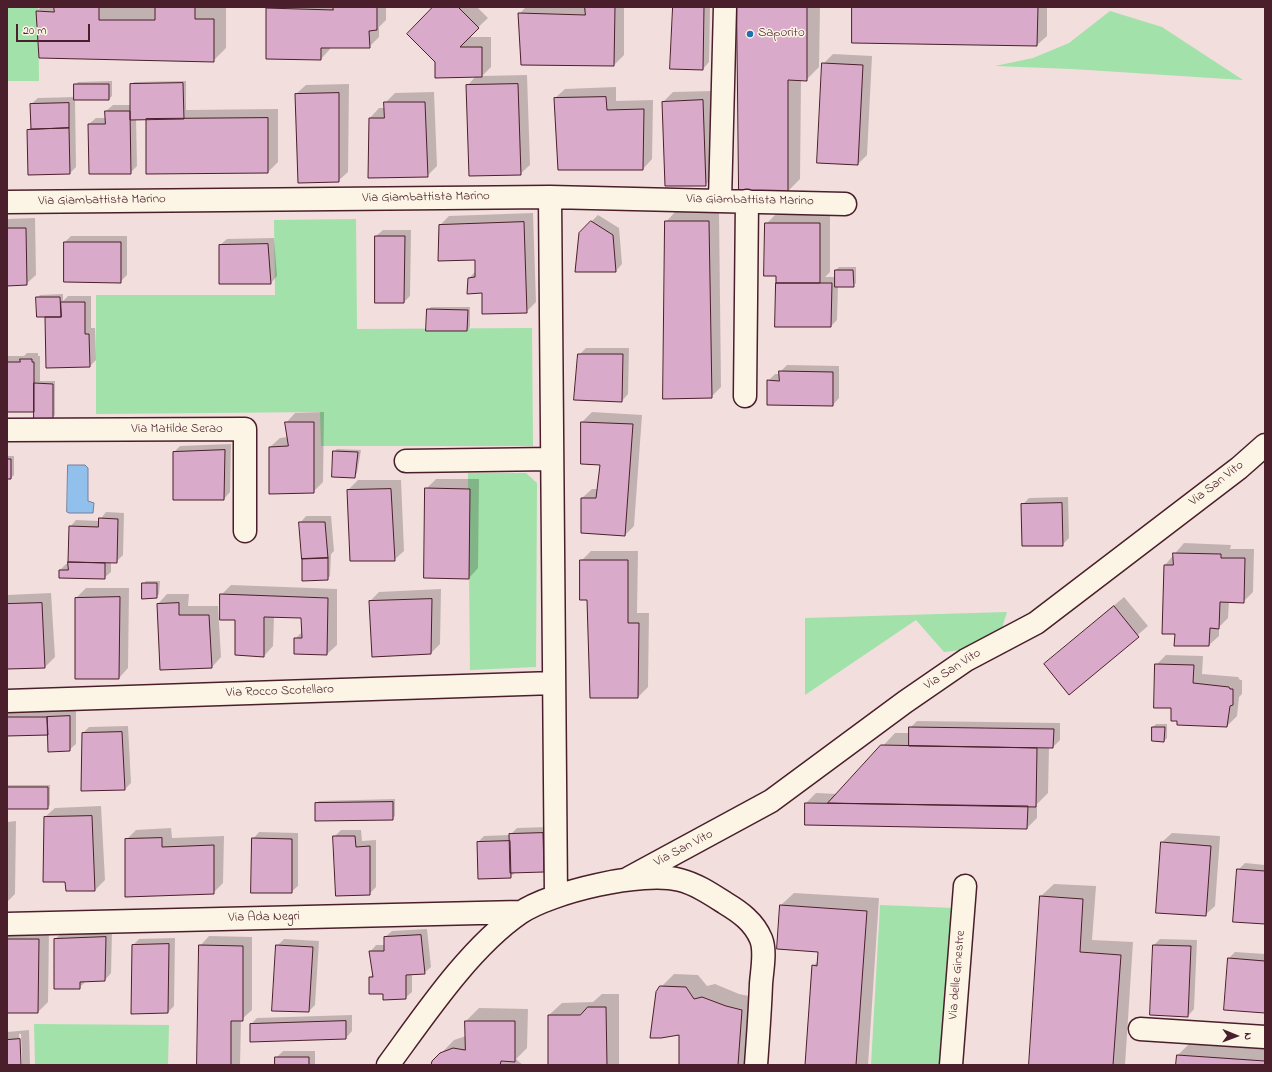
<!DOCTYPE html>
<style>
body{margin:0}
#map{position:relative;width:1272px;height:1072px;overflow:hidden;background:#f2dedd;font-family:"Indie Flower",sans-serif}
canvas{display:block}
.frame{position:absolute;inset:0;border:8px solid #4a1f2b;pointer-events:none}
.north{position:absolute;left:1216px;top:1016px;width:40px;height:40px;-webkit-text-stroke:3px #fcf5e5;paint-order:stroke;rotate:91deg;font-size:11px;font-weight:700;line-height:16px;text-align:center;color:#4a1f2b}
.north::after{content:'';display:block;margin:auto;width:14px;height:18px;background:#4a1f2b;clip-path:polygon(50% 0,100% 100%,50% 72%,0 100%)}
.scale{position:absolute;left:16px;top:24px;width:74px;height:18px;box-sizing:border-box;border:2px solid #4a1f2b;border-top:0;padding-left:5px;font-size:12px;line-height:14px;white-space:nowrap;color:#4a1f2b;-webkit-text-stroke:3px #fcf5e5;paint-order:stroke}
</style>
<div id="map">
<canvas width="1272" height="1072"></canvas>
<div class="frame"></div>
<div class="north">N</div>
<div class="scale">20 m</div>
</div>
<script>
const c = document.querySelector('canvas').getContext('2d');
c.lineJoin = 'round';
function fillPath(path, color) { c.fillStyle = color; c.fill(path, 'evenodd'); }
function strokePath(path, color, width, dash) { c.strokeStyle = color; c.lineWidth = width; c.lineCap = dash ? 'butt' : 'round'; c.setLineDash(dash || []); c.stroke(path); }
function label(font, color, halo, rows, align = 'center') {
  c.font = font + ' "Indie Flower",sans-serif'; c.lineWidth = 3; c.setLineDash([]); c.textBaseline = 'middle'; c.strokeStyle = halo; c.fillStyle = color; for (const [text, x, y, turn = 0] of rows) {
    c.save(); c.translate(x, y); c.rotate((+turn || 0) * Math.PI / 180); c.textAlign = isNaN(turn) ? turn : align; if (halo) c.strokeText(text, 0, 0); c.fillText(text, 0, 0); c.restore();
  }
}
fillPath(new Path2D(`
 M7 7H38L39 81H7Z
 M1110 11 1162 27 1243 80 1072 69 995 66 1033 58 1069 43Z
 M356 219 357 329 532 328 533 446H321L320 412 96 414V295H275L274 220Z
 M468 473H526L537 483 536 667 470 670Z
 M1007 612 1001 631 979 648 944 652 916 620 805 695V618Z
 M880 905 954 908 941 1065H871Z
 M34 1024 169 1025 168 1065H35Z`), '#a2e1a9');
const water = new Path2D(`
 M68 465H85L88 468V501L94 503 93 513H69L67 512Z`);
fillPath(water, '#90c0eb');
strokePath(water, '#74809e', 1);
fillPath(new Path2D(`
 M41 7H226V48L213 61 37 11Z
 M269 7H386V20L379 27V37L369 47H330V49L321 59 267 9Z
 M435 7H477L488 18 468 37H491V67L482 76 527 75 530 165 520 174 467 86 476 76Z
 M526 7H624V55L614 65 519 14Z
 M674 7H710L709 62 703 69Z
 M738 7H820L819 67 806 80H801L800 179 787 192Z
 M853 7H1047V36L1037 45Z
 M833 54 872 56 867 155 858 164 823 64Z
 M112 81V96L109 99H75L76 167 70 173 28 130 32 126 31 104 38 98 75 97V85L78 82Z
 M186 81V110L278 109V162L268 172 147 173V118H136L137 166 130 173 89 124 96 118H106V111L113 105H131V85L134 82Z
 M349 84 348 172 338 181 296 94 306 85Z
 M616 87V101L653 100 652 159 643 169 555 98 565 89Z
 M712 91 715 175 705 185 663 102 673 92Z
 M434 92 437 166 427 176 370 118 379 108H385V103L395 93Z
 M675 212H719L721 387 711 397 666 222Z
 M533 213 536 302 526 312 483 292 469 278 476 271V259L440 225 449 216Z
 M776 214H830V272L825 277H836V270L839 267H856V283L853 286H838L837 320 831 326 777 275 766 224Z
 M598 215 619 228 622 264 616 271 580 233Z
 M35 218 36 275 26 284 7 285V219Z
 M383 230H411L410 296 404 302 376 236Z
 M71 236H127V275L120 282 65 281V242Z
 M274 238 277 276 271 283H220V245L227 239Z
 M63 294V301L68 296H91V328H95L96 360 90 366 48 316 37 298 40 295Z
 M431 307H470V327L467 330 428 310Z
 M586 348H629L628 394 622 401 575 399 579 355Z
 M27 353H38V356H40V381H55V415L52 418 35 411H7V356H24Z
 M787 365 839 366V398L833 405 768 381 775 374H780V372Z
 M324 412 323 482 313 492 270 447 280 438 288 437 286 423 295 413Z
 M592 412 642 415 634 526 625 535 582 498 592 489H598L601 464 582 422Z
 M231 444 230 492 224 499H174V452L180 446Z
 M337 449 361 450 357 473 354 476 334 452Z
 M7 456H14V475L11 478H7Z
 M436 479H479L478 568 469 578 426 489Z
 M358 480H401L404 551 394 560H351L348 490Z
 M1068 497 1069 538 1062 545 1022 505 1029 498Z
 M106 512 124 513 123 555 116 562H111V572L104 578 60 577V570L66 564H69L70 527 76 520 99 521Z
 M306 516H331L334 551 331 554 330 576 327 579 303 559 300 523Z
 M1184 543 1231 545 1230 549H1254L1253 592 1243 602 1229 601 1228 618 1219 627V636L1209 645 1176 633 1165 565Z
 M591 551H638L637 613H649L648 687 638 697 588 599 581 561Z
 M146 581H160L159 594 156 597 143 584Z
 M231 585 337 589V645L327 654 295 639 303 631 302 617 274 616 273 646 264 656 236 619 221 595Z
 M86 588H129L128 668 119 678 76 598Z
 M441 589 440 644 431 653 370 601 379 592Z
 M51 593 55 657 45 667 7 668V595Z
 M167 594H189L188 606H218L221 657 212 667 158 604Z
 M1124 597 1148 626 1069 694 1045 664Z
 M1166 655 1203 656 1202 674 1238 677 1240 680H1242V694L1239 697 1237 716 1227 726 1172 707 1156 665Z
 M76 710V744L69 750 49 734 7 735V712Z
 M917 721 1060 723V740L1053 747H1049L1048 793 1037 804V818L1027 828 806 824V803L816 793 838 794 895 733H910V728Z
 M1156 724H1167V738L1164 741 1153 727Z
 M128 726 131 783 125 789 82 790 83 733 89 727Z
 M7 785H50V805L47 808H7Z
 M395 799V816L392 819 316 804 319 801Z
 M101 806 105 880 95 890 66 881 45 817 55 808Z
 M16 821 15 894 7 902V822Z
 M549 827 550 864 544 871 516 872 510 877 478 842 484 836 510 835 517 828Z
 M171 828 172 838 224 836 223 883 213 893 126 840 136 830Z
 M341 830H361L362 841 376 840V887L369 894 334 837Z
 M259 832 298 833V886L291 892 253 839Z
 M1172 833 1220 836 1215 906 1205 915 1162 842Z
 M1245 863 1265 865V923L1238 870Z
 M1054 884 1096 886 1092 940 1133 942 1125 1065H1030L1041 896Z
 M794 893 879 898 868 1065H806L813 966 818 961 819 951 781 905Z
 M49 929 48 1002 38 1012H7V930Z
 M427 929 431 967 424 973 412 974V992L405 998 385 993 370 978 373 974 370 952 376 945H385V937L392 931Z
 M112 931 111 973 105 980 86 981 79 988 55 939 62 933Z
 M209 936 252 937V1010L241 1020 240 1065H198L200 946Z
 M175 938 174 1006 168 1012 133 945 139 939Z
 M284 939 319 941 315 1005 309 1011 277 946Z
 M1160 939 1197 940 1194 1009 1188 1016 1154 945Z
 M1235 952 1265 954V1012L1229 958Z
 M674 974 698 975 707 986 715 984 739 994 754 997 750 1065H680V1033L661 987Z
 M602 994H619V1065H549V1015L562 1003 593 1002Z
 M479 1008 528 1009 527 1048 516 1059 523 1065H432L433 1062 454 1040 466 1036V1021Z
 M352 1015V1031L346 1038 251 1024 257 1018Z
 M29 1030 30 1065H22L21 1034H19L20 1065H7V1032Z
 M1191 1042 1265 1048V1065H1177L1178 1055Z
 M283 1051H315V1065H276V1058Z`), '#0003');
const building = new Path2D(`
 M54 7H99V20H155V7H195V19H214V62L39 58 36 11 54 12Z
 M333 7H377V30L369 31 370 48H321V60L266 59V8L333 10Z
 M433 7H458L479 28 460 47H482V77L435 78V62L407 34Z
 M585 7H615L614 66 521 65 518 13 585 15Z
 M673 7H704L703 70 670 69Z
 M737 7H807V81L788 80V193L739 192Z
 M852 7H1038L1037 46 852 43Z
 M822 63 863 65 858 165 817 163Z
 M183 83 184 119 130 120V84Z
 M74 84H109V100H74Z
 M518 84 521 175 469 176 466 85Z
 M339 93V182L298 183 295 94Z
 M606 97 607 110 644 109 643 170H558L554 98Z
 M703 100 706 186H665L662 102Z
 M384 102H425L428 177 368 178 369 118H384Z
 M69 103V128L31 129 30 104Z
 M105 111H130L131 174H89L88 124H105Z
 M268 118V173L146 174V119Z
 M69 128 70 174 28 175 27 130Z
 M591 221 613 235 616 272H575L579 233Z
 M665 221H709L712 398 663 399Z
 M524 222 527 313 482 314V293L467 294 468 278 475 277V260L438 261 439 225Z
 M765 223H820V283H776V276H764Z
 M7 228H26L27 285 7 286Z
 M375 236H405L404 303H375Z
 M64 242H121V283L64 282Z
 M268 244 271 284H219V245Z
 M835 270H853L854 287H835Z
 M776 283H832L831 327H775Z
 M36 297H60L61 317H37Z
 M61 302H85V334H89L90 367 46 368 45 317H61Z
 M427 309 468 310 467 331H426Z
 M578 354H623L622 402 574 400Z
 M20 359H32V362H34V412H7V362H20Z
 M779 371 833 372V406L767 405V380L779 381Z
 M34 383 53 384V419H34Z
 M285 422H314V493L269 494V447L288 446Z
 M581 422 633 424 625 536 581 533V498H596L600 465 581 464Z
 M225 450 224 500H173V452Z
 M333 451 358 452 355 478 332 477Z
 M7 459H11V479H7Z
 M425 488 470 489 469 579 424 578Z
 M391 489 395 561H350L347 490Z
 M1062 503 1063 546H1022L1021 504Z
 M99 518 118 519 117 563 68 562 69 526 98 527Z
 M299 522H325L328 558 302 559Z
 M1173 553 1221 554V558H1245L1244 603 1220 602 1219 629 1210 628 1209 646H1174L1175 634H1162L1164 565H1173Z
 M328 558V580L302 581V559Z
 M580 560H628V623H639L638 698H590L587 600H580Z
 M68 562 105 563V579L59 578V570H68Z
 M142 583H157V598L142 599Z
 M220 594 328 598 327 655 294 654V638H302L301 618 264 617V657L235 655V620H220Z
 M120 597 119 679H75V598Z
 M432 599 431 654 372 657 369 601Z
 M42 603 45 668 7 669V604Z
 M179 603V615H209L212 668 160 670 157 604Z
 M1114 606 1139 637 1069 695 1044 664Z
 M1155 664 1194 665 1193 683 1229 687 1230 689H1233V705L1230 706 1227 727 1177 725V721H1171V708H1154Z
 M70 716V751L48 752 47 717Z
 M7 717H47L48 735 7 736Z
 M909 727 1054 729 1053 748 909 746Z
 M1152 727H1165L1164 742 1152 741Z
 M122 732 125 790 81 791 82 733Z
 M881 745 1037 748 1036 807 828 803Z
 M7 787H48V809H7Z
 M393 802V820L315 821V803Z
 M805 803 1028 806 1027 829 805 825Z
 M92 816 95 891H66L65 882H43L44 817Z
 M543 833 544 872 510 873 509 834Z
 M333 836H355L356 847 370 846V895L336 896Z
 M162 838V847L214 845V894L125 897V839Z
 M252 838 292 839V893H251Z
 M510 841 511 878 478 879 477 842Z
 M1161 842 1211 846 1206 916 1156 913Z
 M1237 869 1265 871V924L1233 922Z
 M1040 896 1083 899 1080 952 1121 955 1113 1065H1029Z
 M780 905 867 911 856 1065H805L812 965 817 966 818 952 777 949Z
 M421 935 425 974 406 975V999L383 1000V994H369V977H373L369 951H384V937Z
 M106 937 105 981 80 982V989H54V939Z
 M7 939H39L38 1013H7Z
 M169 944 168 1013 131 1014 132 945Z
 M199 945 243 946V1021H231V1065H197Z
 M276 945 313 947 309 1012 272 1011Z
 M1153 945 1191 946 1188 1017 1150 1015Z
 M1228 958 1265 961V1013L1224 1010Z
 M660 986 686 987 694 999 702 997 726 1006 742 1010 738 1065H679V1035L661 1038H650L656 992Z
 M588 1007H606L607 1065H548V1015H580Z
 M346 1021V1039L250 1042V1024Z
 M465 1021H515V1062L501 1061 500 1065H431L432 1061 440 1053 453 1048 465 1050Z
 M20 1039 21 1065H7V1040Z
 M1177 1055 1265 1061V1065H1176Z
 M275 1057H309V1065H275Z`);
fillPath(building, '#daaaca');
strokePath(building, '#4a1f2b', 1);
const minor = new Path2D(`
 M550 197 556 896
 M720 200 725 7
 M7 202 550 197 845 204
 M745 396 747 201
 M7 430 245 429V531
 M406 461 552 459
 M7 701 554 683
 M629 878 771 801 905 702 966 660 1036 623 1239 468 1265 445
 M7 924 521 912
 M1140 1029 1265 1037
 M388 1065C424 1016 469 948 520 913 551 892 643 870 680 880 696 884 711 894 725 903 740 912 754 922 761 939 766 951 762 970 761 984 760 1011 758 1038 756 1065
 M951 1065 965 886`);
strokePath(minor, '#4a1f2b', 25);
strokePath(minor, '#fcf5e5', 22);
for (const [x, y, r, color] of [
 [750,34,4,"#1f6fb2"]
]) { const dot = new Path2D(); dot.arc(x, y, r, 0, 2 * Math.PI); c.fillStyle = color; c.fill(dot); strokePath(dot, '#fcf5e5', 1.5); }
label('13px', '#4a1f2b', '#fcf5e5', [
 ["Saporito",758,34]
], 'left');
label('13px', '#4a1f2b', '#fcf5e5', [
 ["Via Giambattista Marino",426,198,-1],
 ["Via Giambattista Marino",102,201,-1],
 ["Via Giambattista Marino",750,201,1],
 ["Via Matilde Serao",177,430],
 ["Via San Vito",1217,484,-38],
 ["Via San Vito",953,670,-33],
 ["Via Rocco Scotellaro",280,692,-2],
 ["Via San Vito",684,849,-28],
 ["Via Ada Negri",264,918,-1],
 ["Via delle Ginestre",958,975,-85]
]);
</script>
